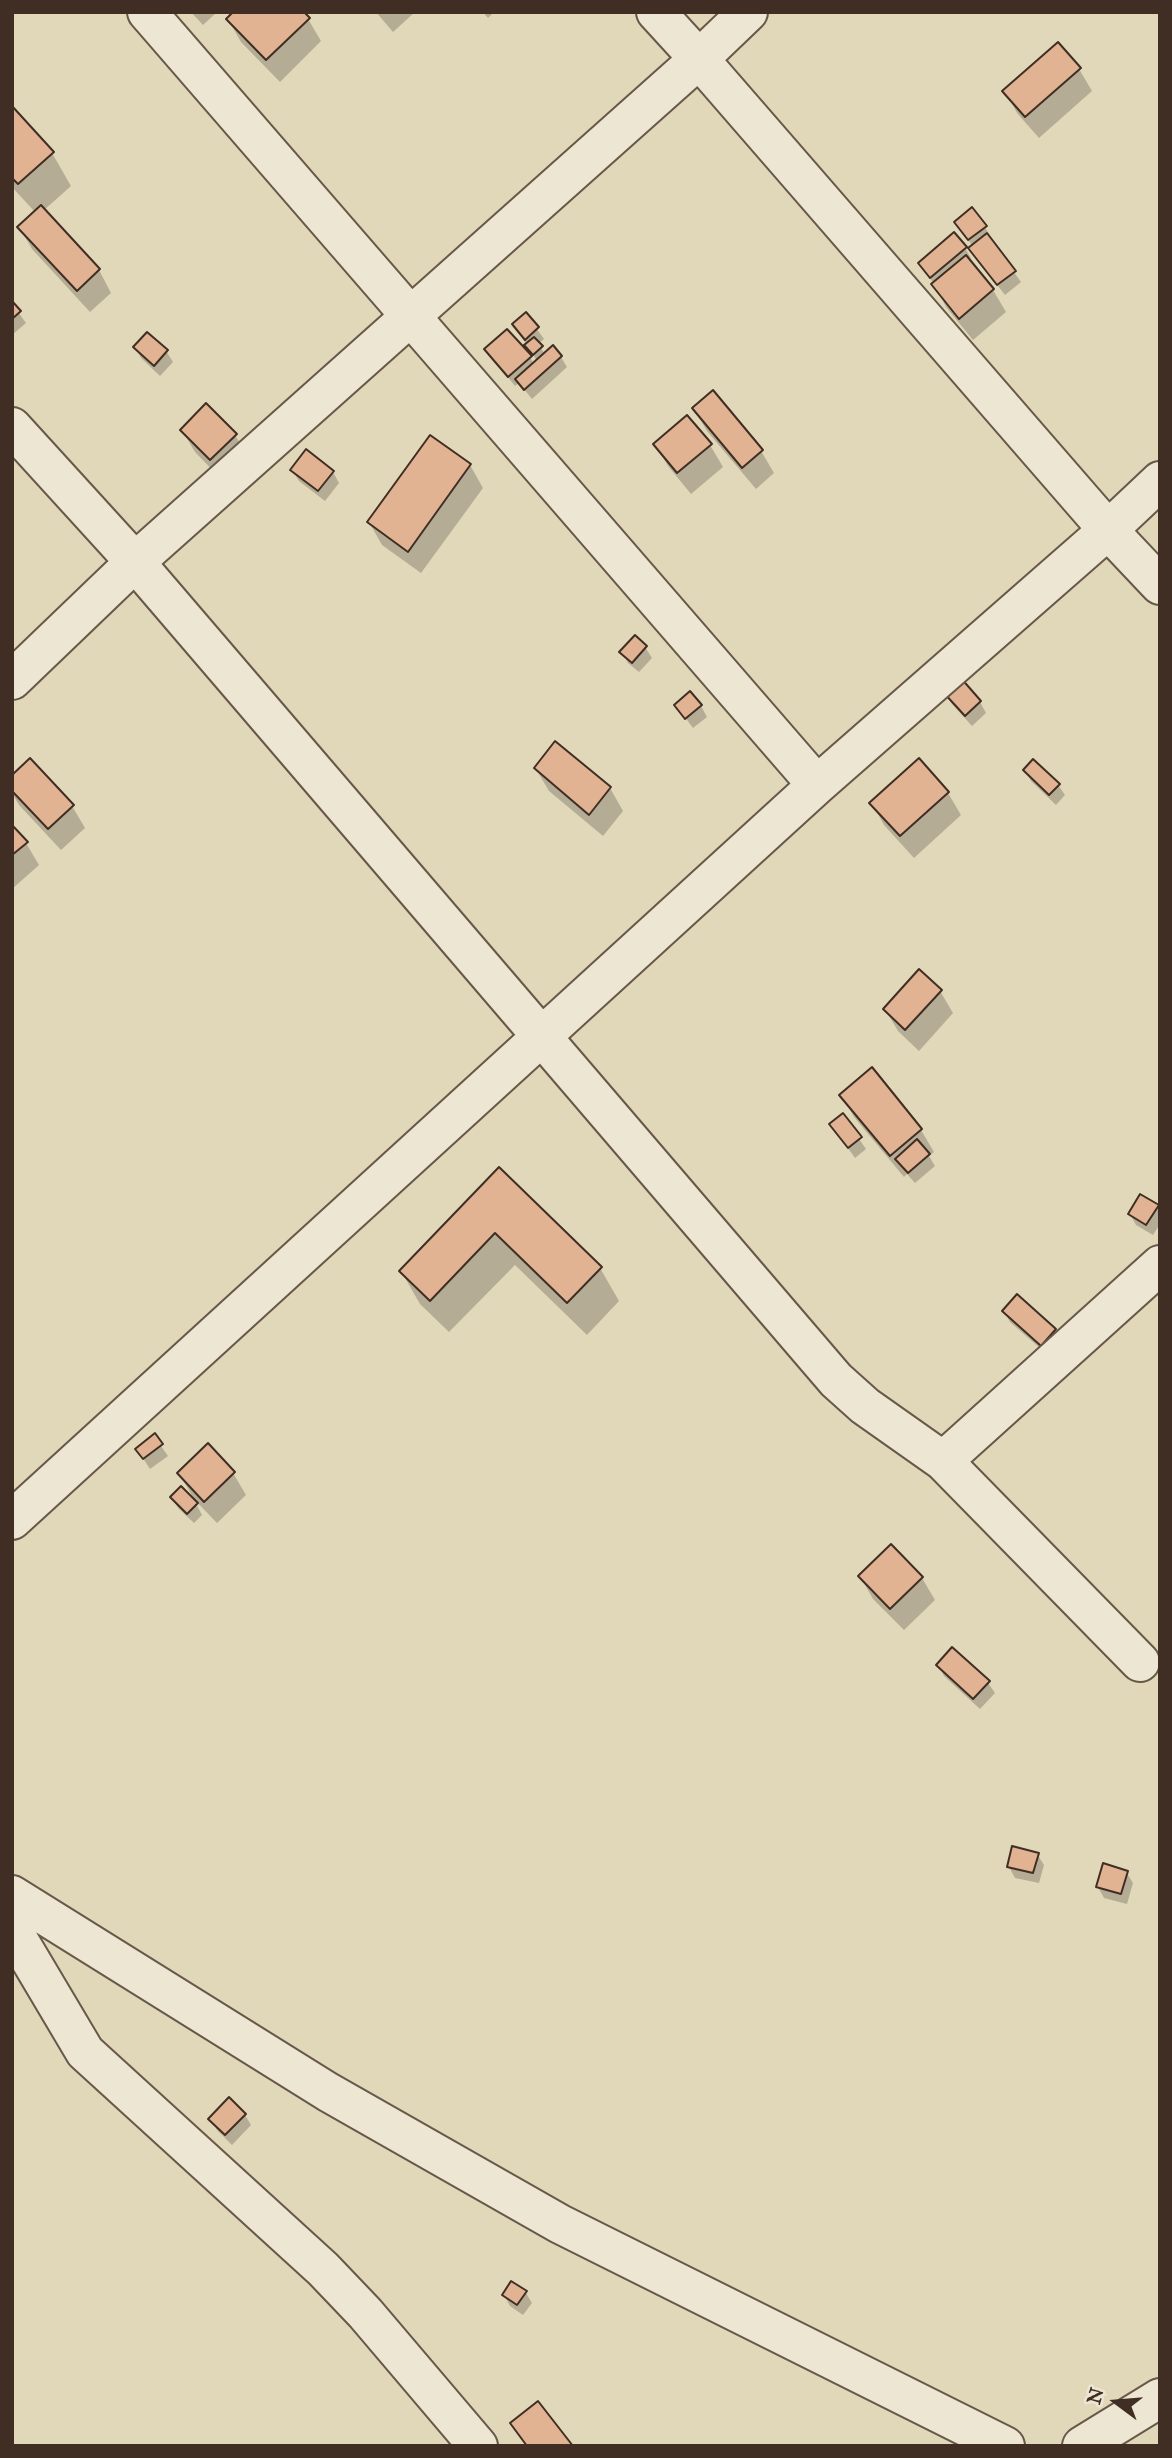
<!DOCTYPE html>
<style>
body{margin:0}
#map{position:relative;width:1172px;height:2458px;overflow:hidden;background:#e1d8b9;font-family:"IM FELL Great Primer",serif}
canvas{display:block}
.frame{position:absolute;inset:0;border:14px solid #402e24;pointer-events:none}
.north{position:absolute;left:1081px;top:2367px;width:70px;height:70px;-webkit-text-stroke:5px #ece6d2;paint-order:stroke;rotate:286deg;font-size:19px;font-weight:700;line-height:28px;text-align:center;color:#402e24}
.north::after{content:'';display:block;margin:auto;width:24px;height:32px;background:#402e24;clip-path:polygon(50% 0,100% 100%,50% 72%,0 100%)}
</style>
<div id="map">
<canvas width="1172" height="2458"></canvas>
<div class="frame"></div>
<div class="north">N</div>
</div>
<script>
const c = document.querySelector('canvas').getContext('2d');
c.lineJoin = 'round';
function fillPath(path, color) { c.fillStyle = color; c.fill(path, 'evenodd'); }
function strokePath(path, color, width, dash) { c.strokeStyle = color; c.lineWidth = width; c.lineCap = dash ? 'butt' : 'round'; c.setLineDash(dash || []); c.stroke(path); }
fillPath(new Path2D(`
 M191 12H217L203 25Z
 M376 12H415L393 32Z
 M483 12H494L488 18Z
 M228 19H308L321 41 280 82 241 42Z
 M1079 69 1092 91 1039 138 1017 113 1005 91Z
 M12 108 52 153 71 186 43 211 99 270 111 293 90 312 32 249 19 227 35 212 12 187Z
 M985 227 991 238 990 239 1021 282 1005 295 977 259 973 246 962 233Z
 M965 248 971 258 969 261 993 290 1006 312 973 340 946 307 934 284 920 263Z
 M12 298 15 303 13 305 26 323 12 335Z
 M526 314 544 339 538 344 545 354 561 357 567 367 532 399 519 383 515 386 486 350 530 357 534 364 537 361 514 325Z
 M135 347 166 351 173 362 160 376 141 358Z
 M694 409 761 451 774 473 756 489 707 431Z
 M182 430 235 435 248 457 224 482 195 452Z
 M655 444 710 445 723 467 691 494 668 466Z
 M470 465 483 488 421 573 382 545 369 522Z
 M292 470 333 472 339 483 325 501 299 481Z
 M645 647 652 658 639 672 628 663 622 652Z
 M945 693 980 702 986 713 972 726 952 704Z
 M676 705 701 706 707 717 693 728Z
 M556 744 610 788 623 811 603 836 549 791 536 769Z
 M918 761 948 793 961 815 914 858 884 825 872 803Z
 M1025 770 1058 785 1065 795 1056 805 1031 781Z
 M12 777 72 806 85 828 61 850 19 805 12 793Z
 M12 827 26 843 39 865 12 889Z
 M940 991 953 1013 919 1051 898 1031 885 1009Z
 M842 1095 921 1130 934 1152 929 1156 935 1166 915 1183 907 1174 904 1177 854 1117Z
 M843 1116 866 1149 855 1158 831 1124Z
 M499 1170 600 1268 619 1301 587 1335 515 1265 449 1332 420 1304 401 1271Z
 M1158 1206 1160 1224 1153 1235 1136 1225 1130 1214Z
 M1004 1311 1055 1330 1061 1341 1048 1355 1010 1322Z
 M154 1436 168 1456 150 1469 137 1449Z
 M179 1473H233L246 1495 217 1523 194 1499Z
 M172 1498 195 1502 202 1515 194 1523 178 1508Z
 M860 1576 922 1578 935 1600 904 1630 873 1599Z
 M938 1665 988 1683 995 1693 980 1709 944 1676Z
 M1037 1854 1044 1865 1039 1883 1015 1878 1009 1867Z
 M1126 1872 1133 1883 1127 1904 1104 1898 1098 1887Z
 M245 2115 251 2125 232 2145 217 2130 211 2119Z
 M526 2293 532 2303 523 2315 510 2306 504 2295Z`), '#0003');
const building = new Path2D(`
 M233 12H304L310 18 266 60 226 19Z
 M1058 42 1081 68 1025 117 1002 91Z
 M12 106 54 152 18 184 12 178Z
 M41 205 100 269 77 291 17 227Z
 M972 207 987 226 968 240 954 222Z
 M954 232 967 247 930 278 918 263Z
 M987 233 1016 271 997 285 968 248Z
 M966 255 994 289 959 319 931 284Z
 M12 301 21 311 12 319Z
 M526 312 539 327 525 340 512 324Z
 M507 329 532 356 508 377 484 349Z
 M147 332 168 350 154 366 133 347Z
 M534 337 543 346 533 355 524 345Z
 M553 345 562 356 524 390 515 379Z
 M713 390 763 450 742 468 692 408Z
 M206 403 237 434 210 460 180 430Z
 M687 415 712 444 677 473 653 444Z
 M430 435 471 464 408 552 367 522Z
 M306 449 334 471 318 491 290 470Z
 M635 635 647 646 632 663 619 652Z
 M960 677 981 701 965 716 943 692Z
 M690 691 702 705 685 719 674 705Z
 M555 741 611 787 589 815 534 768Z
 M30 758 74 805 48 829 12 791V775Z
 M919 758 949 792 900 836 869 803Z
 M1033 759 1060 784 1049 795 1023 770Z
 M12 825 28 842 12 855Z
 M919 969 942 990 905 1030 883 1009Z
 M872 1067 922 1129 890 1156 839 1095Z
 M843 1113 862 1137 848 1148 829 1124Z
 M917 1139 930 1154 908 1173 895 1159Z
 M499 1167 602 1267 567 1303 495 1233 430 1301 399 1271Z
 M1140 1194 1159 1205 1146 1225 1128 1214Z
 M1017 1294 1056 1329 1041 1346 1002 1311Z
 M155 1433 163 1444 143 1459 135 1449Z
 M208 1443 235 1472 204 1502 177 1473Z
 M181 1486 198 1503 187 1514 170 1497Z
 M891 1544 923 1577 890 1609 858 1576Z
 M952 1647 990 1681 973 1699 936 1665Z
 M1012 1846 1039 1853 1033 1873 1007 1867Z
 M1103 1863 1128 1871 1121 1894 1096 1887Z
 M229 2097 246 2114 225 2135 208 2119Z
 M511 2281 527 2291 517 2305 502 2295Z
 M538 2401 573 2446H527L510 2423Z`);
fillPath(building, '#e1b392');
strokePath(building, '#402e24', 2);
const minor = new Path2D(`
 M147 12 817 785
 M656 12 699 59 1108 530 1160 585
 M12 427 135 562 836 1380 865 1406 943 1461 1140 1662
 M12 680 135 562 699 59 748 12
 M943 1461 1160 1265
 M12 1520 817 785 1108 530 1160 481
 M12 1895 328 2092 560 2224 1005 2446
 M12 1929 85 2052 323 2269 365 2313 478 2446
 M1082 2446 1160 2398`);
strokePath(minor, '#685849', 42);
strokePath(minor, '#ece6d2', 38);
</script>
